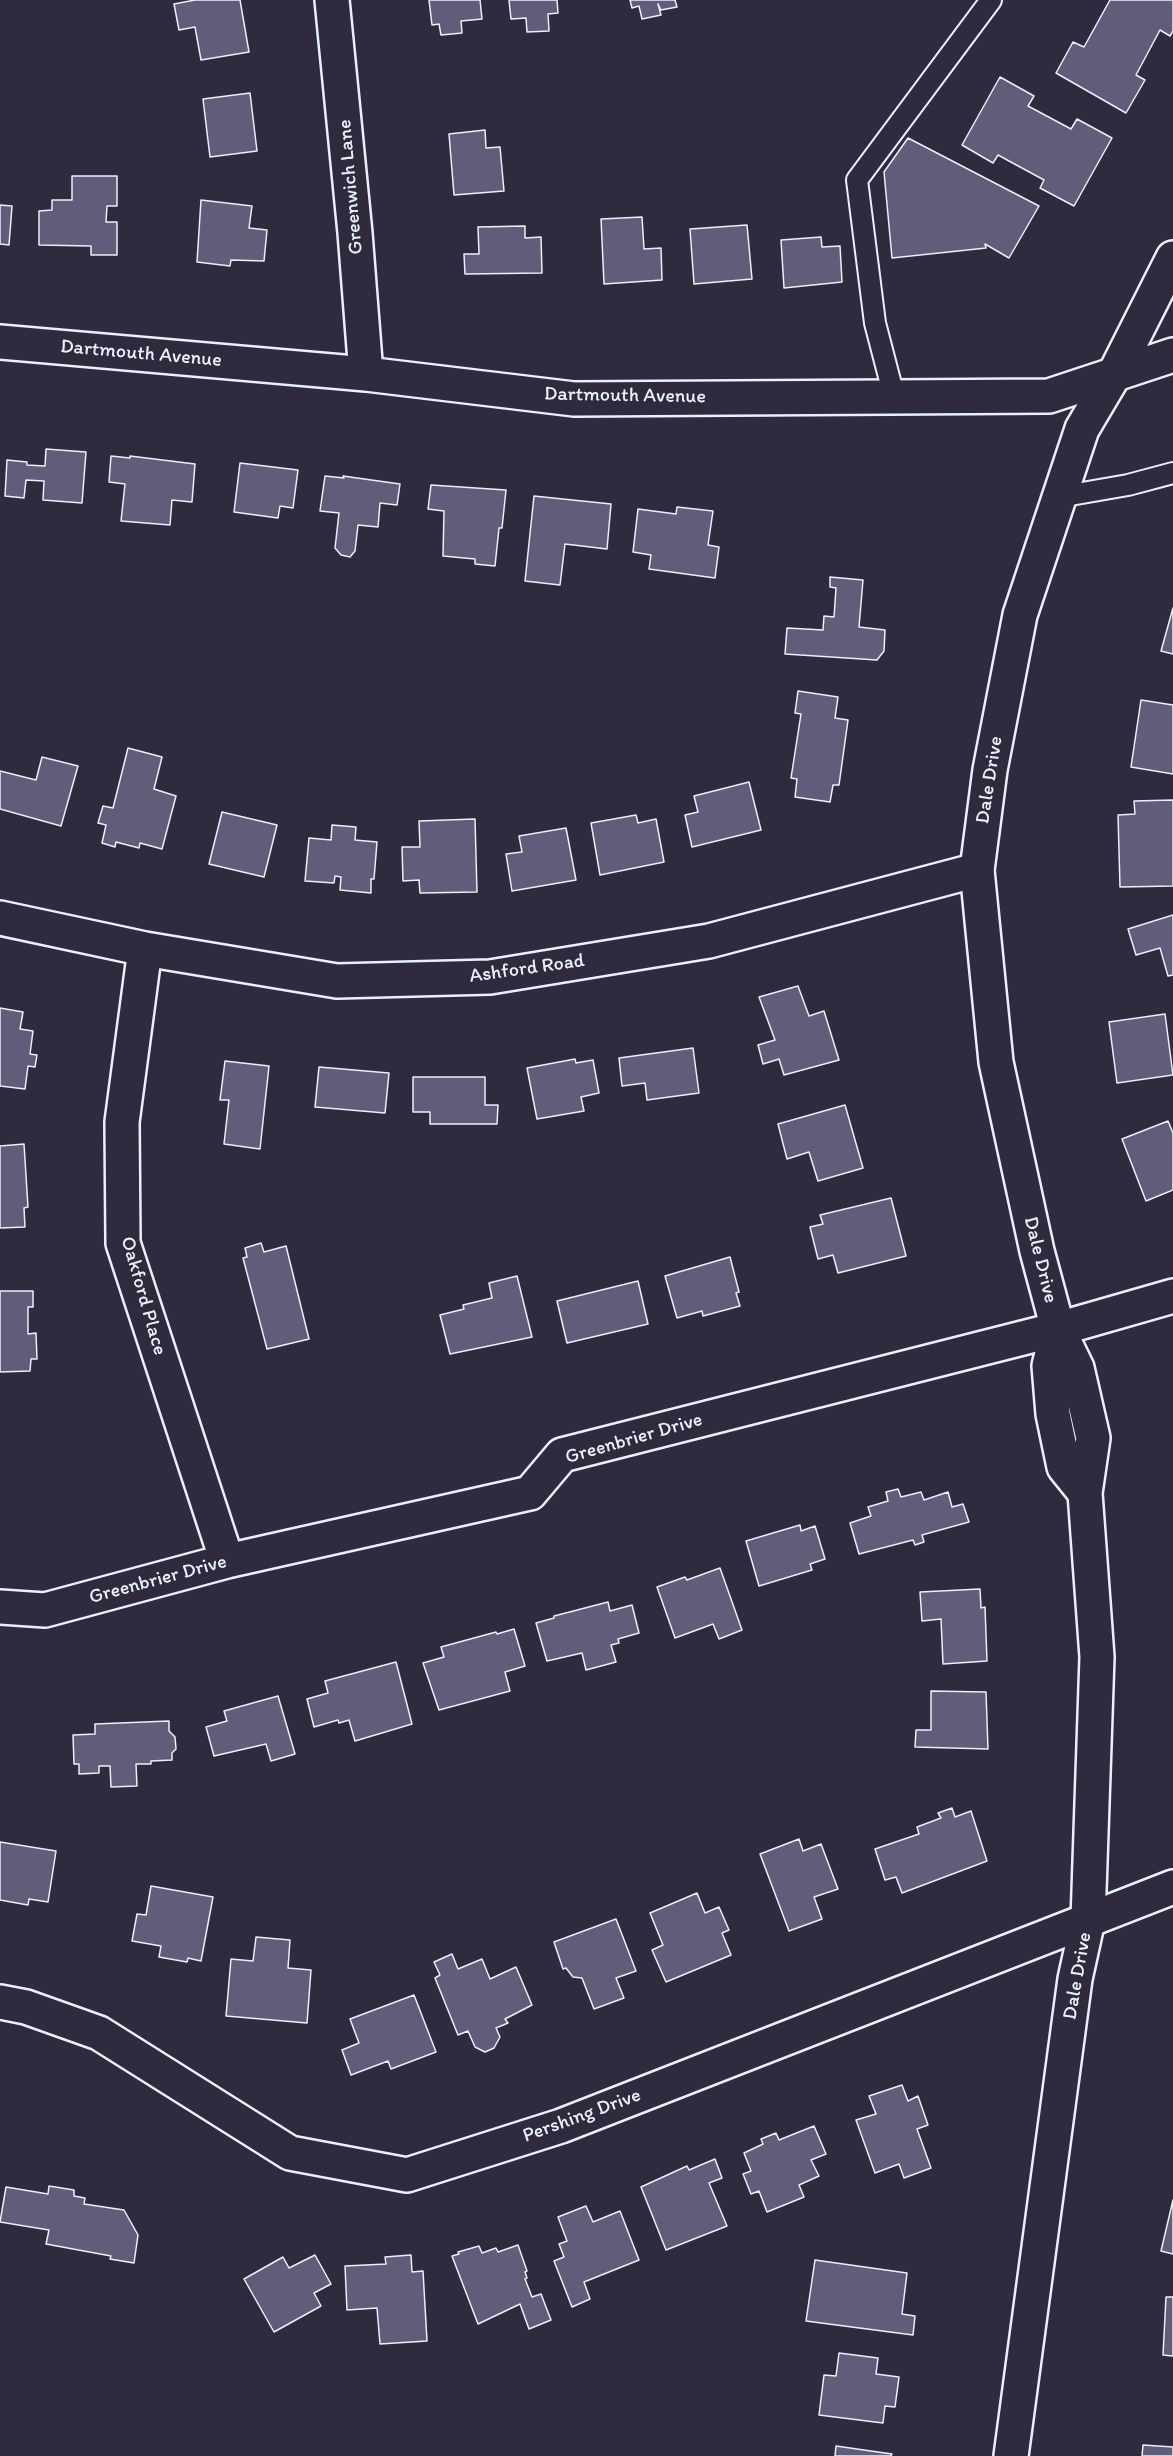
<!DOCTYPE html>
<style>
body{margin:0}
canvas{display:block;background:#2f2a3d}
</style>
<canvas width="1173" height="2456"></canvas>
<script>
const c = document.querySelector('canvas').getContext('2d');
c.lineJoin = 'round';
function fillPath(path, color) { c.fillStyle = color; c.fill(path, 'evenodd'); }
function strokePath(path, color, width, dash) { c.strokeStyle = color; c.lineWidth = width; c.lineCap = dash ? 'butt' : 'round'; c.setLineDash(dash || []); c.stroke(path); }
function label(font, color, halo, rows, align = 'center') {
  c.font = font + ' Itim,sans-serif'; c.lineWidth = 4.5; c.setLineDash([]); c.textBaseline = 'middle'; c.strokeStyle = halo; c.fillStyle = color; for (const [text, x, y, turn = 0] of rows) {
    c.save(); c.translate(x, y); c.rotate((+turn || 0) * Math.PI / 180); c.textAlign = isNaN(turn) ? turn : align; if (halo) c.strokeText(text, 0, 0); c.fillText(text, 0, 0); c.restore();
  }
}
const building = new Path2D(`
 M195 0H240L249 52 201 60 195 27 179 30 174 4Z
 M429 0H480L482 19 461 21 462 33 441 35 439 24 432 25Z
 M509 0H557L558 13 548 14 549 31 527 32 526 18 511 19Z
 M630 0H675L677 7 661 10 658 4 661 15 642 19 639 6 632 8Z
 M1110 0H1173V31L1170 36 1160 30 1136 75 1145 80 1126 113 1056 73 1073 42 1084 47Z
 M1000 77 1034 96 1028 106 1071 129 1077 119 1112 138 1074 206 1040 188 1044 180 998 155 993 163 962 145Z
 M250 93 257 151 210 157 203 99Z
 M485 130 486 148 500 147 504 191 454 195 449 134Z
 M908 138 1039 206 1009 258 985 244 986 248 892 258 884 172Z
 M72 176H117V206H107L106 222H117V255H91V246L39 245V211L52 210V200H72Z
 M201 200 252 206 249 228 267 230 264 261 231 260 230 266 197 262Z
 M0 205 12 206 9 245 0 244Z
 M642 217 644 249 661 248 662 280 604 284 601 219Z
 M747 225 752 279 694 284 690 229Z
 M525 226V238L541 237 542 273 465 274 464 254H479L478 227Z
 M821 237 822 247 840 246 842 282 784 288 781 240Z
 M46 449 86 452 82 503 43 500 44 481 26 480 24 498 5 496 7 460 27 462V465L45 466Z
 M111 456 130 458V456L195 464 192 502 172 500 170 525 121 521 125 484 109 482Z
 M240 463 298 470 293 508 280 506 278 518 234 512Z
 M325 476 344 478 343 476 400 484 397 505 380 503 378 527 358 525 355 551 350 557 341 555 335 548 339 513 320 511Z
 M431 485 506 490 502 528H499L495 566 475 564V559L443 556 444 511 428 509Z
 M534 496 611 504 607 549 565 544 560 585 525 581Z
 M677 507 713 511 708 545 719 547 715 578 649 569 651 555 633 552 638 509 676 514Z
 M830 577 863 580 859 627 885 630 884 651 877 660 785 654 787 628 823 630 824 616 834 617 836 588 830 587Z
 M1173 608V654L1161 651Z
 M798 691 838 697 835 718 848 720 839 785H833L830 802 795 797 797 779 791 778 801 714 795 713Z
 M1141 700 1173 705V774L1131 767Z
 M128 748 162 757 154 789 176 796 162 849 140 843 139 848 116 842 115 847 102 843 106 825 98 823 103 806 113 808Z
 M42 757 78 766 61 826 0 809V771L36 780Z
 M749 782 761 830 692 847 685 815 698 812 694 796Z
 M1173 800V886L1120 887 1118 815 1135 814 1134 801Z
 M222 812 277 825 264 877 209 864Z
 M636 815 638 823 656 819 664 862 600 875 591 823Z
 M475 819 477 892 420 893 419 880 403 881 402 847H420L419 821Z
 M332 825 356 827 355 840 377 842 374 879H371V893L340 890 341 877 335 876 334 883 305 881 309 838 331 840Z
 M566 828 576 880 512 891 506 854 522 852 519 836Z
 M1173 915V975L1168 976 1160 948 1136 955 1128 929Z
 M798 986 809 1016 824 1011 839 1060 784 1075 779 1059 763 1064 758 1045 775 1040 759 997Z
 M0 1008 23 1012 20 1029 33 1031 30 1054 37 1055 35 1067 28 1066 25 1089 0 1086Z
 M1165 1014 1173 1075 1117 1083 1109 1022Z
 M693 1048 699 1093 647 1100 645 1083 622 1086 619 1058Z
 M575 1059 576 1063 593 1060 599 1093 581 1097 584 1111 537 1119 527 1068Z
 M225 1061 269 1066 260 1149 224 1144 229 1100H220Z
 M319 1067 389 1073 385 1113 315 1107Z
 M413 1077H485V1105H498L497 1124H430V1112H413Z
 M845 1105 863 1168 818 1181 809 1152 787 1159 778 1124Z
 M1168 1121 1173 1133V1190L1146 1201 1122 1139Z
 M24 1144 28 1207 24 1208 25 1227 0 1228V1146Z
 M891 1198 906 1256 838 1273 833 1255 818 1259 810 1227 823 1224 820 1215Z
 M261 1243 264 1252 286 1246 309 1339 267 1349 243 1258 247 1257 245 1248Z
 M730 1257 739 1292 736 1293 740 1306 703 1316 702 1311 677 1318 665 1276Z
 M517 1276 532 1337 450 1354 440 1315 464 1309 463 1305 492 1298 489 1283Z
 M638 1281 648 1324 567 1343 557 1301Z
 M0 1291H33V1307H28V1334L36 1333 37 1359H31L30 1371 0 1372Z
 M898 1489 901 1497 921 1492 924 1500 948 1492 952 1507 963 1504 969 1522 922 1535 924 1542 915 1545 913 1540 859 1554 850 1523 871 1516 868 1507 888 1501 886 1492Z
 M800 1525 801 1531 815 1526 825 1559 810 1564 812 1570 759 1586 746 1541Z
 M720 1568 742 1630 719 1639 713 1624 675 1638 657 1587 685 1577 687 1580Z
 M980 1589 981 1608 985 1607 987 1661 943 1664 941 1619 922 1621 920 1592Z
 M608 1602 610 1611 632 1605 639 1633 618 1639 619 1643 611 1645 616 1662 586 1670 582 1653 547 1661 536 1623 554 1618V1616Z
 M514 1629 525 1666 505 1672 510 1691 439 1710 423 1663 444 1657 441 1647 496 1632 497 1634Z
 M396 1662 412 1724 355 1741 349 1720 339 1723 338 1720 314 1727 307 1699 328 1693 325 1681Z
 M931 1691 986 1692 988 1749 915 1747 916 1730H931Z
 M278 1696 295 1754 271 1761 266 1744 214 1756 206 1727 227 1721 224 1711Z
 M169 1721V1731L175 1737 176 1749 172 1753V1760L151 1761V1764H136L137 1786 111 1787 110 1766H99V1773L79 1774V1764H74L73 1735 95 1734V1724Z
 M952 1808 955 1817 971 1811 987 1861 902 1893 896 1877 885 1880 875 1849 919 1834 917 1827 941 1818 938 1813Z
 M799 1839 803 1851 821 1844 838 1889 814 1897 822 1919 789 1931 760 1854Z
 M0 1842 56 1851 48 1902 29 1899 28 1905 0 1900Z
 M151 1886 213 1897 201 1961 188 1958 187 1962 159 1957 161 1946 132 1941 137 1914 146 1915Z
 M697 1893 705 1913 719 1907 729 1930 722 1933 731 1955 666 1982 652 1950 663 1945 650 1913Z
 M616 1919 636 1971 616 1978 624 1998 594 2009 582 1978 573 1977 566 1968 563 1969 554 1942Z
 M256 1937 290 1940 288 1968 311 1970 307 2023 226 2016 231 1959 253 1961Z
 M452 1954 458 1969 482 1959 490 1979 516 1967 532 2005 505 2019 508 2023 496 2028 500 2037 494 2048 485 2052 475 2047 468 2031 458 2035 435 1978 440 1975 434 1962Z
 M414 1995 436 2052 391 2069 388 2061 351 2075 342 2050 359 2043 350 2019Z
 M902 2085 908 2101 918 2096 928 2125 917 2129 931 2168 904 2178 899 2164 875 2173 856 2120 876 2114 869 2096Z
 M814 2126 826 2154 811 2160 819 2176 799 2185 804 2197 767 2212 759 2191 751 2194 743 2174 751 2171 744 2153 763 2144 761 2139 776 2133 779 2140Z
 M715 2159 722 2178 709 2183 727 2226 666 2250 641 2187 687 2166 689 2170Z
 M49 2186 74 2190V2196L85 2198 84 2204 124 2210 138 2235 134 2263 110 2259 111 2256 46 2244 49 2230 0 2222 6 2187 48 2194Z
 M1173 2200V2254L1161 2251Z
 M586 2206 593 2222 620 2211 639 2260 584 2282 590 2299 572 2307 554 2261 564 2257 559 2244 567 2241 558 2217Z
 M518 2245 527 2271 525 2272 527 2278 525 2279 532 2297 541 2294 551 2320 529 2329 520 2304 478 2324 452 2256 459 2254 458 2252 479 2246 482 2253 496 2248 498 2252Z
 M315 2255 331 2284 314 2293 321 2306 274 2332 244 2279 283 2257 289 2268Z
 M411 2255 412 2272 423 2271 427 2341 380 2344 377 2308 347 2310 345 2266 386 2264 385 2257Z
 M815 2260 907 2273 902 2314 915 2316 913 2335 806 2321Z
 M1166 2297H1173V2356L1163 2355Z
 M839 2353 878 2358 876 2374 899 2377 895 2407 885 2406 883 2423 819 2415 824 2375 836 2376Z
 M1143 2445 1173 2447V2456H1142Z
 M836 2446 892 2454 891 2456H835Z`);
fillPath(building, '#605c7a');
strokePath(building, '#e8f1f8', 1.5);
const lane = new Path2D(`
 M894 396 875 323 857 180 991 0
 M1059 497 1128 485 1173 473`);
const street = new Path2D(`
 M332 0 355 233 366 374
 M0 342 366 374 574 399 1049 396 1173 355
 M0 918 145 949 337 981 490 977 709 941 977 870
 M145 949 122 1122 123 1243 227 1561
 M0 1607 45 1610 227 1561 530 1493 562 1455 1058 1329 1173 1296
 M0 2002 26 2007 99 2033 290 2153 407 2175 561 2126 1173 1887`);
const secondary = new Path2D(`
 M1058 1329 1049 1366 1053 1414 1064 1467 1085 1493
 M1011 2456 1075 1979 1088 1920 1097 1657 1085 1493 1093 1438 1077 1368 1058 1329 1037 1251 996 1062 977 870 990 770 1020 615 1082 429 1114 375 1173 258`);
strokePath(lane, '#e8f1f8', 24);
strokePath(street, '#e8f1f8', 38);
strokePath(secondary, '#e8f1f8', 38);
strokePath(lane, '#2f2a3d', 20);
strokePath(street, '#2f2a3d', 33);
strokePath(secondary, '#2f2a3d', 33);
label('20px', '#e8f1f8', '#2f2a3d', [
 ["Greenwich Lane",351,187,-95],
 ["Dartmouth Avenue",141,354,5],
 ["Dartmouth Avenue",625,396,1],
 ["Dale Drive",990,780,-81],
 ["Ashford Road",527,969,-8],
 ["Dale Drive",1040,1260,76],
 ["Oakford Place",143,1296,74],
 ["Greenbrier Drive",634,1439,-16],
 ["Greenbrier Drive",158,1580,-15],
 ["Dale Drive",1078,1976,-80],
 ["Pershing Drive",582,2116,-20]
]);
</script>
